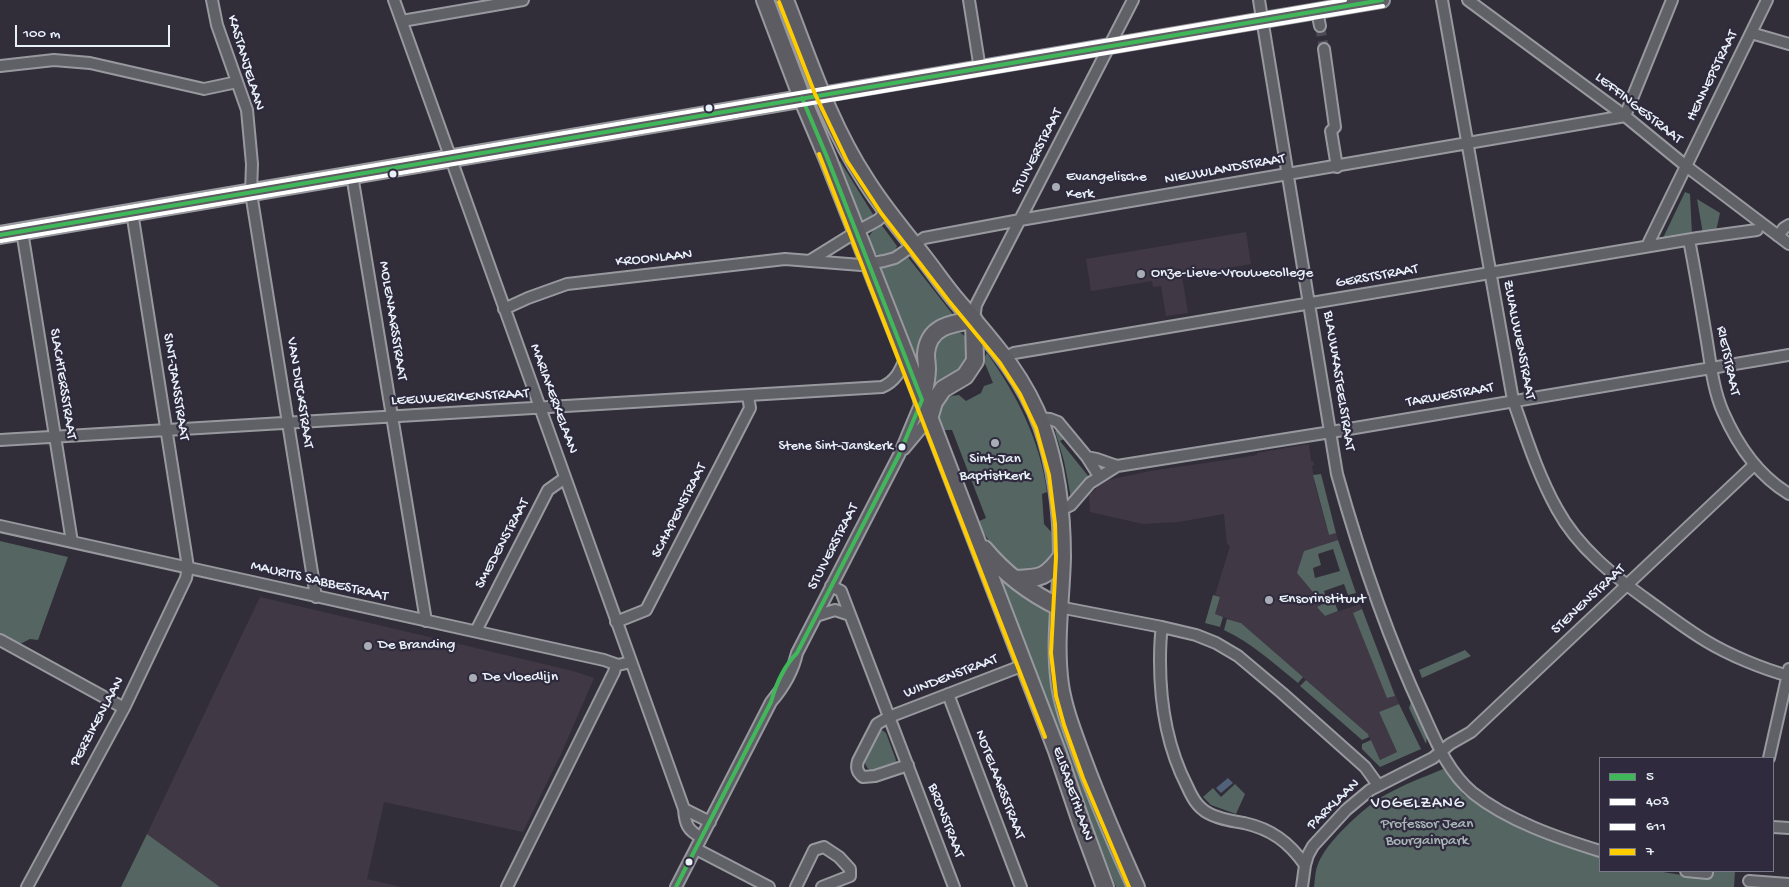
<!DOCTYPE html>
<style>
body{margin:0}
#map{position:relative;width:1789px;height:887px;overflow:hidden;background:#312e39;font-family:"Gochi Hand",sans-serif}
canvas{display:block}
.legend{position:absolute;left:1599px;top:757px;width:175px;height:115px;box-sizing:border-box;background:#2f2a3d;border:1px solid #797a88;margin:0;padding:6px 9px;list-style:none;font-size:15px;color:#e8f1f8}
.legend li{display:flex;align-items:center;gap:10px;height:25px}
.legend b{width:25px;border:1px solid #797a88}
.scale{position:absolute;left:15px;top:25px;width:155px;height:22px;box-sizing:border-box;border:2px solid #e8f1f8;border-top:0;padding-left:6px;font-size:15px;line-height:18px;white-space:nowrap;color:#e8f1f8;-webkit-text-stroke:4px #2f2a3d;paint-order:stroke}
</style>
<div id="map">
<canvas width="1789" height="887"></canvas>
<ul class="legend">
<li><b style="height:6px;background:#40b85a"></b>5</li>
<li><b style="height:6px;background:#fff"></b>403</li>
<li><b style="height:6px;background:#fff"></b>611</li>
<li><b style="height:6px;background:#fc0"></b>7</li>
</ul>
<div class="scale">100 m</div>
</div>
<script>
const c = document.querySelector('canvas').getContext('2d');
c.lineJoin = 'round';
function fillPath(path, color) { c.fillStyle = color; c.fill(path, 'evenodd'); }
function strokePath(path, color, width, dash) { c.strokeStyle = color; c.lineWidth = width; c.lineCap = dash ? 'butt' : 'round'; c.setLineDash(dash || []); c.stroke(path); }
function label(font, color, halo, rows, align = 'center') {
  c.font = font + ' "Gochi Hand",sans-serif'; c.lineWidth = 4.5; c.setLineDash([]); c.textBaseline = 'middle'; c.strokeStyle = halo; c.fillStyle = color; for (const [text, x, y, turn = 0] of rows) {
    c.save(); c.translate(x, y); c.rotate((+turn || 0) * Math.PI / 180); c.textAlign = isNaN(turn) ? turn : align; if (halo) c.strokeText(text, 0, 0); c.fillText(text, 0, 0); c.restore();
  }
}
fillPath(new Path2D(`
 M1246 232 1251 264 1182 276 1188 313 1166 316 1161 286 1153 287 1152 281 1091 291 1086 259Z
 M1309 444 1311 461H1313L1314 465 1312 466 1315 485 1329 535 1336 533 1338 540 1304 551 1323 605 1318 607 1325 616 1360 604 1399 704 1379 712 1397 752 1380 760 1368 734 1241 623 1214 614 1220 597 1215 595 1230 546 1227 544 1224 514 1178 522 1143 524 1090 512 1089 495 1099 486 1108 480 1150 471 1233 459 1257 455V453Z
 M260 597 573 671 594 678 561 754 523 832 384 802 367 879 402 887H220L147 834Z`), '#413845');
fillPath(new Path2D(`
 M840 161 874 216 863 224 839 162Z
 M1685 192 1690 194 1692 235 1662 240Z
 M1697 199 1720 213 1716 231 1703 234Z
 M881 226 883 227 897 246C893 257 883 258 874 253L868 238 874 229Z
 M907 256 954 316 920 371 878 268 895 264Z
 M954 331C966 333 968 340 971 351L961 371 940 383 935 381 931 374 937 339Z
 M987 353C1017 395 1040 440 1047 492L1042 494 1044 524 1054 535 1052 560 1045 570C1038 571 1028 573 1021 572 1006 569 985 535 977 522L986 518 952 430H943C937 413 938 408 951 396L959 395 966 401 981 393 984 386 993 383 984 361V358Z
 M1058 430 1066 438 1060 441 1089 477 1071 498 1064 461 1055 431Z
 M1321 474 1336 533 1329 535 1313 475Z
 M1338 540 1356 593 1348 595 1344 584 1324 591 1328 603 1334 601 1338 611 1325 616 1317 607 1323 604 1297 573 1304 551ZM1333 549 1340 571 1315 578 1313 568 1321 565 1318 554Z
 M0 541 68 557 38 640 30 639 20 644 0 634Z
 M999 576 1018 592 1050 608 1069 741 1126 887H1116L997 578Z
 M1213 595 1220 597 1215 614 1223 617 1220 627 1205 623Z
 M1362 609 1395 696 1387 698 1353 613Z
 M1227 619 1241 623 1303 677 1298 683C1274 664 1252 643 1224 630Z
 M1465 650 1471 656 1422 678 1419 670Z
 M1306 680 1368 734 1369 737 1362 740 1300 686Z
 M1411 702 1427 737 1426 744 1409 708Z
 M1399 704 1421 749 1380 767 1362 749V744L1371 740 1380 760 1397 752 1379 712Z
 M882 730 886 733 896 760 895 764C882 770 869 779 864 760L878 733Z
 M1443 769 1464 795 1499 815 1570 848 1600 856V871H1656L1708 879 1710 871H1735L1734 887H1314C1315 880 1315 871 1318 864 1326 842 1366 805 1387 794 1405 784 1424 777 1443 769Z
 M1235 784 1245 794 1236 814 1211 805 1203 797 1213 788 1221 797Z
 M147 834 220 887H121Z`), '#546562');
fillPath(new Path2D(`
 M1228 778 1233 783 1221 793 1216 788Z`), '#52617a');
strokePath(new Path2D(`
 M1320 26 1324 49`), '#4c4b56', 10, [10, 5]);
const street = new Path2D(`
 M212 0 217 25 247 110 252 164 251 193 316 597
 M394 0 684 809C685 824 688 831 701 837
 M969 0 980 69
 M1259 0 1337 474C1360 556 1387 636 1423 713 1436 742 1448 772 1473 793 1508 821 1558 838 1600 851
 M1442 0 1513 400C1526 437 1538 475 1557 509 1578 548 1615 577 1650 602 1668 615 1686 629 1706 641 1729 655 1763 669 1789 676
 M1468 0 1625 116 1686 166 1789 244
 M1317 11 1320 26
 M402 21 523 0
 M1751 33 1789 44
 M1324 49 1335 127 1331 131 1337 167
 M0 66 54 60 90 63 204 89 237 82
 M352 175 426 621
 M22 231 72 542
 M1778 236 1784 228 1789 225
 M1689 240C1695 270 1700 300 1705 330 1710 357 1712 387 1723 412 1737 444 1759 476 1789 494
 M1649 246V242L1767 0
 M811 260 856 232 878 220 887 211
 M504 309 528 298 567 284 785 259 861 265 884 261 895 258 924 238 1020 220 1625 116 1672 0
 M974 320 976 305 1133 0
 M1004 358 1014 353 1698 238 1757 230
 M1038 418 1050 419 1058 422 1087 457 1099 476
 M0 440 882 387C896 381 900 371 906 357
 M904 449 929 419
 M1087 457 1097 459 1117 466
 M1061 510 1071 505 1090 483 1117 466 1331 432 1789 355
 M0 526 604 660 618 665 631 662
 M831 586 841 591 954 887
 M1059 607 1162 627 1196 635 1216 643 1238 656 1282 693 1365 767 1378 785
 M816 616 835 610 850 615
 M616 622 646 610 750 408 748 396
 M1162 627C1160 639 1160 650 1160 661 1160 704 1167 747 1187 786 1192 797 1197 807 1208 813 1218 819 1232 821 1244 823 1271 829 1289 842 1305 865
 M476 631 548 490 565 478
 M0 640 124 708
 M948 694 1021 887
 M1769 758 1789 669
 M908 765 875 776 863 777C857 772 856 768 858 761L877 724 889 717 1024 665
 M684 809 710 822
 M1773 827 1789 828
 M696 849 769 887
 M1686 871 1707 873
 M1749 881 1789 884
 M27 887 124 708 186 578 188 567 132 212
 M507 887 614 672 616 665
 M676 887 771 702C783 688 793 672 797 653L899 455 922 400
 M796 887 814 850 824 847 839 857 850 869V876L822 887
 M1302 887 1305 865 1308 855 1313 846 1346 810 1370 790 1433 758 1450 744 1471 732 1754 465`);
const secondary = new Path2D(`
 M821 95 1382 0`);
const primary = new Path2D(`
 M765 0 802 98 827 157 906 357 1057 751 1081 822 1105 887
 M785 0C809 61 829 124 865 179 882 207 904 232 924 258 935 272 945 287 957 301 992 342 1023 375 1042 426 1057 468 1062 513 1062 557 1061 600 1054 642 1060 685 1064 711 1074 735 1083 760 1099 803 1117 845 1136 887
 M0 235 812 97
 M922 400C924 390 927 380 927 369 927 364 926 359 926 354 928 326 952 323 974 320
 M929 419 934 402 943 389 965 376 975 361 974 320
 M984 549C1004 573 1030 593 1059 607
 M1015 579C1041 578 1046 578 1062 556`);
strokePath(street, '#98999f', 14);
strokePath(secondary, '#98999f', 18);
strokePath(primary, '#98999f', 20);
strokePath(street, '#606067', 10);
strokePath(secondary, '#606067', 14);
strokePath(primary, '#5d5c62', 16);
strokePath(new Path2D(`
 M0 235 1382 0
 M676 887 771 702C776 684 783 667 797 653L899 455 922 400 827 157 802 98`), '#40b85a', 4);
strokePath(new Path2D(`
 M1 241 1383 6`), '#fff', 4);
strokePath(new Path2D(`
 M0 229 1345 0`), '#fff', 4);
strokePath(new Path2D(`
 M779 2 815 94 847 161 881 213 948 300 1000 363 1020 394 1036 428 1049 475 1055 524 1056 557 1051 653 1056 696 1064 725 1083 778 1129 887
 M819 154 1045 737`), '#fc0', 4);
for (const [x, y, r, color] of [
 [709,108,4.5,"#e8f1f8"],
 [393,174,4.5,"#e8f1f8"],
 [1056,187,5,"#a8adb5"],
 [1141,274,5,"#a8adb5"],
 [995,443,5,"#a8adb5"],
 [902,447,4.5,"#e8f1f8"],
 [1269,600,5,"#a8adb5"],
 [368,646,5,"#a8adb5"],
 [473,678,5,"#a8adb5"],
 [689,862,4.5,"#e8f1f8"]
]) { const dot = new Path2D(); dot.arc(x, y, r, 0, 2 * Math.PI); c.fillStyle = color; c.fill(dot); strokePath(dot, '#2f2a3d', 2); }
label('14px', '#e8f1f8', '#2f2a3d', [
 ["Stene Sint-Janskerk",893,447]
], 'right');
label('15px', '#e8f1f8', '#2f2a3d', [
 ["KASTANJELAAN",245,63,73],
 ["HENNEPSTRAAT",1713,76,-64],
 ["LEFFINGESTRAAT",1638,109,38],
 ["STUIVERSTRAAT",1038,152,-63],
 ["NIEUWLANDSTRAAT",1225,170,-10],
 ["KROONLAAN",654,259,-6],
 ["GERSTSTRAAT",1377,277,-10],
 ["MOLENAARSSTRAAT",392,321,81],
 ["ZWALUWENSTRAAT",1518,340,79],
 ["RIETSTRAAT",1727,361,78],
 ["BLAUWKASTEELSTRAAT",1338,381,81],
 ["SLACHTERSSTRAAT",62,384,81],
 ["SINT-JANSSTRAAT",175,387,81],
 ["VAN DIJCKSTRAAT",299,393,81],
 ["TARWESTRAAT",1450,396,-10],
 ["LEEUWERIKENSTRAAT",460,398,-3],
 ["MARIAKERKELAAN",553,399,70],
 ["SCHAPENSTRAAT",680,511,-63],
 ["SMEDENSTRAAT",503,544,-62],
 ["STUIVERSTRAAT",834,547,-63],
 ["MAURITS SABBESTRAAT",319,582,13],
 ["STENENSTRAAT",1589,600,-43],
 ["WINDENSTRAAT",951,677,-21],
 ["PERZIKENLAAN",98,722,-62],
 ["NOTELAARSSTRAAT",999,785,69],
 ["ELISABETHLAAN",1072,794,71],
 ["PARKLAAN",1334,805,-44],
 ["BRONSTRAAT",945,821,69]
]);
label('15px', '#e8f1f8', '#2f2a3d', [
 ["Evangelische",1066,178],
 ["Kerk",1066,195],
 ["Onze-Lieve-Vrouwecollege",1151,274],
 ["Sint-Jan",995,460,"center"],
 ["Baptistkerk",995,477,"center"],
 ["Ensorinstituut",1279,600],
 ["De Branding",378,646],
 ["De Vloedlijn",483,678]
], 'left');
label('15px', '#a8b6b7', '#2f2a3d', [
 ["Professor Jean",1427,825],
 ["Bourgainpark",1427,842]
]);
c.letterSpacing = '1px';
label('16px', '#e8f1f8', '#2f2a3d', [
 ["VOGELZANG",1418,805]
]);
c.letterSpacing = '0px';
</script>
